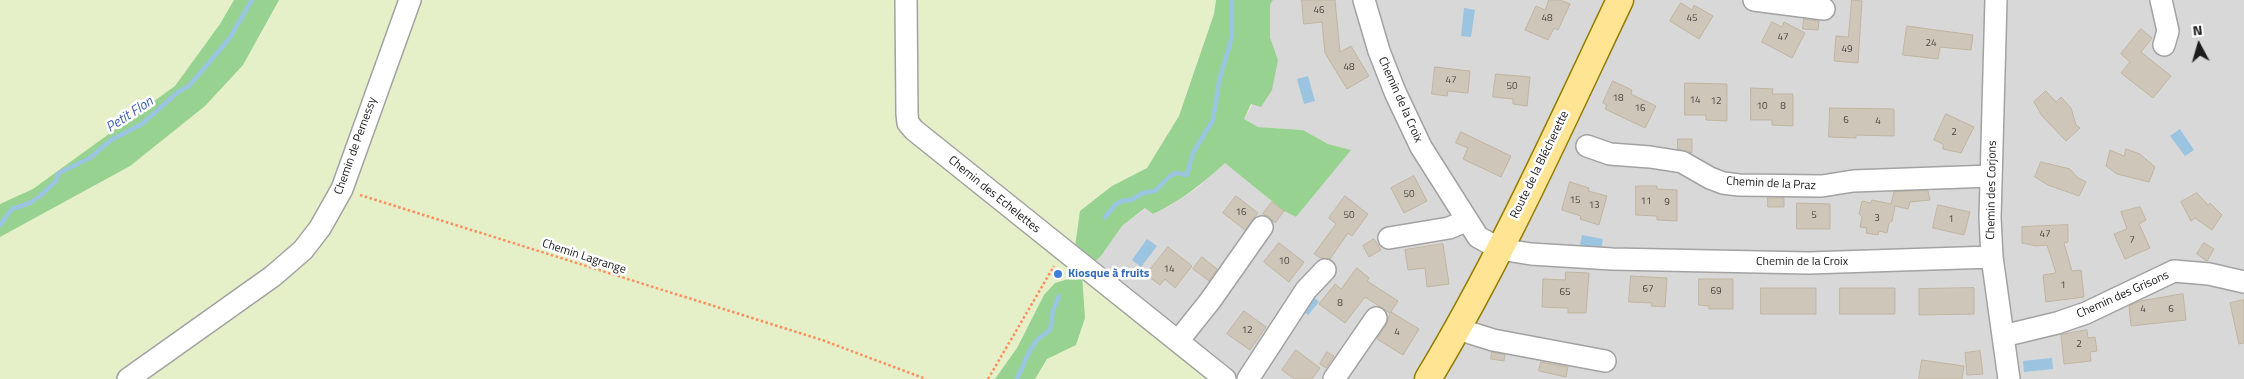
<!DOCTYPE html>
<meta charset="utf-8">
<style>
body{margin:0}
#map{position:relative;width:2244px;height:379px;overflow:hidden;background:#eeecdf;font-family:"Titillium Web",sans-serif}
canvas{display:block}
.north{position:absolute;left:2174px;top:20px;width:50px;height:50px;-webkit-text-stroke:4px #fff;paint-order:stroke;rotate:354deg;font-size:14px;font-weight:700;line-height:20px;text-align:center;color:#1b1b1b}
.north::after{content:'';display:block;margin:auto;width:18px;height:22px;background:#1b1b1b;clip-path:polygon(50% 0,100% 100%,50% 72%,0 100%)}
</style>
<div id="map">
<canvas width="2244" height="379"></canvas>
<div class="north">N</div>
</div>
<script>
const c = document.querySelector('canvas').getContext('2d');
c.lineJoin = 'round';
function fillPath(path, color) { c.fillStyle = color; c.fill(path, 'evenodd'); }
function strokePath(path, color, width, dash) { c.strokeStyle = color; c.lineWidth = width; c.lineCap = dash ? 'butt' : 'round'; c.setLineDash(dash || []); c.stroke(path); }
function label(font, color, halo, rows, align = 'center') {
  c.font = font + ' "Titillium Web",sans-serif'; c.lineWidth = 5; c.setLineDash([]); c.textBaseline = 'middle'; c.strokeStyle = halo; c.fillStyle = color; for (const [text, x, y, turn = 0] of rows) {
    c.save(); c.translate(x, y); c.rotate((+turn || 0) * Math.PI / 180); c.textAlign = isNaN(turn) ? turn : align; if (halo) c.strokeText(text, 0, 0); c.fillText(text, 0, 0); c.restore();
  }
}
fillPath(new Path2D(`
 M1273 0H2244V379H1232L1089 267 1101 256 1122 226 1146 208 1153 214 1166 208 1196 189 1225 162 1284 211 1296 217 1350 150 1328 144 1303 130 1258 127 1244 119 1278 60 1270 37V5Z`), '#d9d8d8');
fillPath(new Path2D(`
 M0 0H1216L1214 14 1179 116 1147 168 1112 186 1074 254 1217 379H0Z`), '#e5efc8');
fillPath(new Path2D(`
 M234 0H279L243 65 205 106 130 166 0 237V204L33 189 175 86 220 24Z
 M1216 0H1273L1270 5V37L1278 60 1272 90 1261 107 1251 104 1244 119 1258 127 1303 130 1328 144 1351 150 1296 217 1284 211 1225 163C1203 183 1181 201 1153 214L1145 208 1122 226 1101 256 1089 267 1074 254 1080 211 1112 186 1147 168 1179 116 1214 14Z
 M1082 275 1085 318 1076 345 1047 359 1035 379H995L1017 348 1044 295 1055 283Z`), '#97d290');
fillPath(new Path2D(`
 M1464 8 1475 10 1471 37 1461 36Z
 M1308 76 1315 101 1304 104 1297 79Z
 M2180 129 2194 150 2185 156 2170 136Z
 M1582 235 1603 239 1601 249 1580 245Z
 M1147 239 1157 246 1141 267 1132 260Z
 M1312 295 1319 302 1308 315 1300 309Z
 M2052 358 2053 369 2024 372 2023 361Z`), '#9bc4e1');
strokePath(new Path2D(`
 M1105 217 1115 205 1122 201 1131 200 1143 193 1155 191 1170 176 1176 173 1187 175 1193 153 1213 120 1219 81 1232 37V0
 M0 225 12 209 30 203 40 196 56 181 59 173 90 158 111 140 142 124 178 92 189 86 229 39 252 0
 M1017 379 1029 352 1037 340 1050 330 1053 311 1059 296`), '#9bc4e1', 4.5);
const building = new Path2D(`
 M1302 0H1335L1340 52 1351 46 1369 76 1347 89 1325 53 1322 22 1304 24Z
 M1549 0H1560L1570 4 1558 30 1554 28 1548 40 1525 30 1536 6 1545 10Z
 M1852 0 1862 1 1858 63 1834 61 1836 36 1848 37Z
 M1681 3 1692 10 1694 5 1713 16 1699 39 1670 21Z
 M1804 19 1819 21 1818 30 1803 29Z
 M1772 22 1782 27 1784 22 1805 33 1792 58 1762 42Z
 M1907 26 1973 35 1971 50 1940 47 1938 59 1903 55Z
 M2141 29 2152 38 2141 52 2171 76 2153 98 2121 73 2130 62 2121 54Z
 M1435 67 1470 71 1468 93 1448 91 1447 96 1432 94Z
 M1496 74 1530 77 1527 106 1513 104V99L1493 97Z
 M1613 81 1632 90 1631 94 1656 106 1645 128 1605 109 1607 105 1603 103Z
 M1685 83 1727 84V121L1706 120V115H1685Z
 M1751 88 1773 89 1772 94H1793V126L1772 125V120H1751Z
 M2046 91 2056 102 2061 97 2071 108 2076 125 2080 128 2066 141 2042 116 2034 102Z
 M1830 108 1894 109V136L1856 135V138L1829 137Z
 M1946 114 1974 127 1961 153 1943 149V144L1934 140Z
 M1461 132 1511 156 1501 177 1463 159 1468 148 1456 143Z
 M1678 139H1692V153L1678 149Z
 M2126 149 2140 154 2155 167 2149 182 2117 174 2106 166 2110 150 2124 156Z
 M2041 162 2070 169 2077 177 2086 182 2079 196 2048 185 2035 177Z
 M1414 176 1427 201 1404 213 1391 188Z
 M1570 182 1589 188 1588 191 1607 196 1599 225 1580 219 1581 216 1562 210Z
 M1636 186H1657V189L1677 190V221L1657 220V216L1636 215Z
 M1928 191 1930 200 1910 202 1908 209 1895 206 1892 221 1889 223 1887 233 1879 231 1878 235 1866 233 1867 228 1860 227 1862 217 1859 214 1862 201 1871 203 1872 200 1891 204 1894 192Z
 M2197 193 2208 205 2210 203 2222 215 2212 230 2195 218 2191 221 2181 202Z
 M1236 196 1258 213 1245 230 1223 213Z
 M1345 196 1368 214 1352 236 1348 233 1330 259 1321 258 1314 254 1336 224 1329 218Z
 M1768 198H1784V207H1768Z
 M1272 202 1284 211 1275 223 1270 217 1263 214Z
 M1797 203 1830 204V229H1797Z
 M1938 205 1970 212 1964 235 1933 228Z
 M2140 207 2146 220 2139 224 2150 248 2125 259 2114 234 2127 229 2121 212Z
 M2068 225V242L2064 243 2072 271 2081 270 2084 297 2046 302 2043 275 2056 273 2047 245 2036 246 2022 243V227Z
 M1374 239 1381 250 1369 257 1363 246Z
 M1279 243 1304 262 1289 282 1264 262Z
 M2204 243 2214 249 2207 261 2197 254Z
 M1443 244 1449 284 1427 287 1425 268 1408 270 1405 250Z
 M1168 247 1192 266 1175 288 1165 279 1160 285 1146 275Z
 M1202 257 1217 269 1209 281 1193 269Z
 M1357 268 1369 278 1367 281 1398 301 1390 313 1365 297 1345 323 1319 304 1335 284 1341 289Z
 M1566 272 1589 273 1586 313H1568V308L1542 307 1543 279 1565 280Z
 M1631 276 1667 278 1665 307 1651 306 1652 303 1629 302Z
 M1699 279H1733V309H1709V306L1699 305Z
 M1761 288H1816V314H1761Z
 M1840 288H1895V314H1840Z
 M1974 288V314L1919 315V289Z
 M2183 294 2186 320 2131 326 2129 306 2141 301Z
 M2244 300V343L2239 344 2230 303Z
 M1244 311 1266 327 1250 350 1227 334Z
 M1391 312 1419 329 1403 355 1377 339 1386 325Z
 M2087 330 2088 338 2095 337 2097 351 2090 352 2091 361 2064 364 2061 335Z
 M1296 350 1320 368 1312 379H1294L1282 370Z
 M1980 351 1983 374 1967 375 1965 353Z
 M1327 352 1334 356 1326 368 1320 364Z
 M1492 352 1505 355 1504 361 1491 359Z
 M1922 360 1964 366 1962 379H1919Z
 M1541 362 1568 367 1566 377 1539 371Z`);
fillPath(building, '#cec6b8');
strokePath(building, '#c1b5a1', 1);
const minor = new Path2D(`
 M906 0 907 114 908 123 914 130 1225 379
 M1364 0 1379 51 1395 92 1421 147 1478 237 1500 249 1531 254 1612 259 1809 263 1992 257
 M1754 0 1824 9
 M1996 0 1990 218 1992 257 2009 379
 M2161 0 2168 31 2164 45
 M1587 146 1610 154 1650 157 1682 162 1710 178 1723 183 1739 185 1822 186 1853 181 1991 176
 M1389 238 1449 228 1466 221
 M1458 329 1493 340 1605 361
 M2003 336 2057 323 2086 313 2174 271 2209 274 2244 282
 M1178 341 1210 301 1262 227
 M128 379 273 276 303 250 320 228 342 189 410 0
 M1248 379 1306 290 1325 270
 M1334 379 1376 318`);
const major = new Path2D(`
 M1428 379C1501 258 1559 128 1620 0`);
strokePath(minor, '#a2a2a2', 24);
strokePath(major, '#927d00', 29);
strokePath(new Path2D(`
 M360 195 822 340 926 379
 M988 379 1054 266`), '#ff8e5f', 2.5, [2.5, 2.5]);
strokePath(minor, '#fff', 21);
strokePath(major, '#ffe593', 26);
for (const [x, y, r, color] of [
 [1058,274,5,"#3f7fe0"]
]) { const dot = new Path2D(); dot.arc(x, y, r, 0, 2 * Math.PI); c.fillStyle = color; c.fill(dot); strokePath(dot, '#fff', 2); }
label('10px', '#484642', null, [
 ["46",1319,11],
 ["48",1547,19],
 ["45",1692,19],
 ["47",1783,38],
 ["24",1931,44],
 ["49",1847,50],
 ["48",1349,68],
 ["47",1451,81],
 ["50",1512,87],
 ["18",1618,99],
 ["14",1695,101],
 ["12",1716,102],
 ["10",1762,107],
 ["8",1783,107],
 ["16",1640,109],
 ["6",1846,121],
 ["4",1878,122],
 ["2",1954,133],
 ["50",1409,195],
 ["15",1575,201],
 ["11",1646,202],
 ["9",1667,203],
 ["13",1594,206],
 ["16",1241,213],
 ["50",1349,216],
 ["5",1814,216],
 ["3",1877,219],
 ["1",1951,220],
 ["47",2045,235],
 ["7",2132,241],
 ["10",1284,262],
 ["14",1169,270],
 ["1",2063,286],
 ["67",1648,290],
 ["69",1716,292],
 ["65",1565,293],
 ["8",1340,304],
 ["4",2143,310],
 ["6",2171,310],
 ["12",1247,331],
 ["4",1397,333],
 ["2",2079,345]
]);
label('12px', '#1b1b1b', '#fff', [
 ["Chemin de la Croix",1400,100,66],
 ["Chemin de Pernessy",356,146,-70],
 ["Route de la Blécherette",1540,165,-64],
 ["Chemin de la Praz",1771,184,3],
 ["Chemin des Corjons",1992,190,-89],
 ["Chemin des Echelettes",994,195,39],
 ["Chemin Lagrange",584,257,18],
 ["Chemin de la Croix",1802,262],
 ["Chemin des Grisons",2123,295,-24]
]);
label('bold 12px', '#366cbe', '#fff', [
 ["Kiosque à fruits",1068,274]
], 'left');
label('italic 14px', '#4064b3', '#fff', [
 ["Petit Flon",130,115,-33]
]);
</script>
